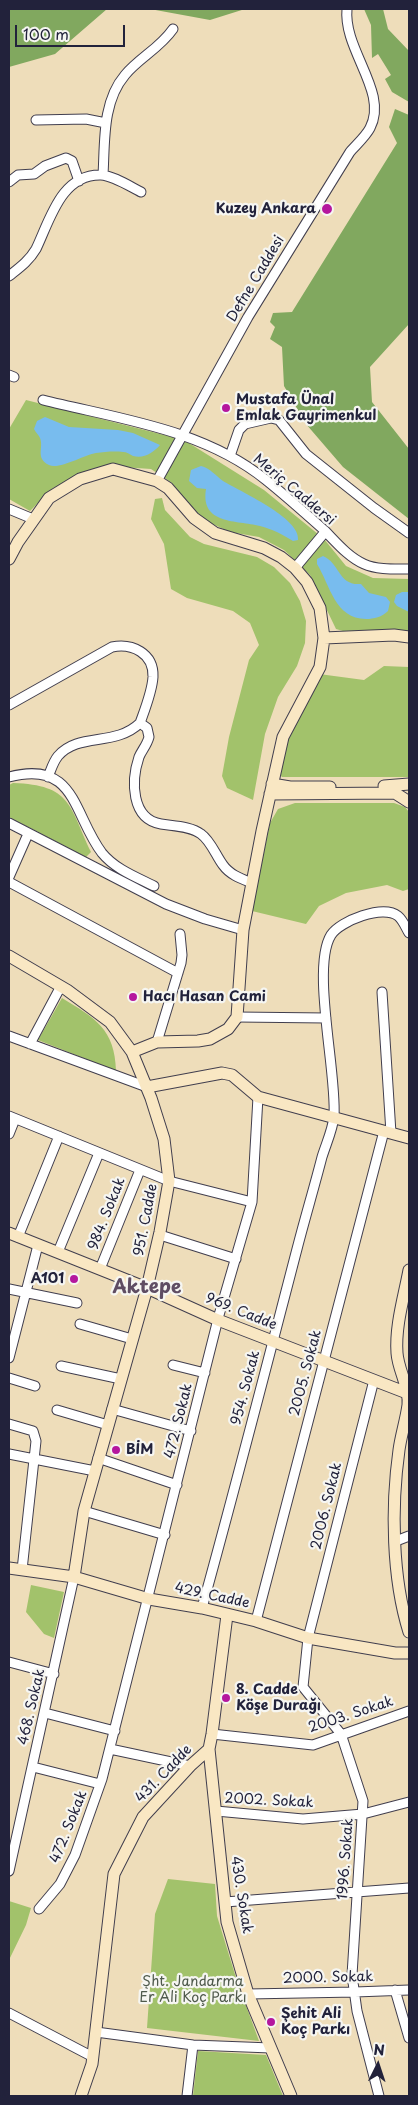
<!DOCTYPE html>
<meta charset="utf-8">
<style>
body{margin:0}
#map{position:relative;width:418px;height:2105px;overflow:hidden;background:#eeddba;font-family:"Playpen Sans",sans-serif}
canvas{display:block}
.frame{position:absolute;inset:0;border:10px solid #22223b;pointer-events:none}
.north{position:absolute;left:353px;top:2040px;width:50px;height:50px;-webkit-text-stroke:4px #f6f6f2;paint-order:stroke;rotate:4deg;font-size:14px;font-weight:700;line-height:20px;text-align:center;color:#22223b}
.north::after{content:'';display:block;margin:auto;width:18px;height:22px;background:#22223b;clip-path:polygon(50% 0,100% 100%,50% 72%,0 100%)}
.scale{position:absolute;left:15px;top:25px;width:110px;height:22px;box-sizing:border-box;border:2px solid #22223b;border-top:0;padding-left:6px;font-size:15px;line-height:18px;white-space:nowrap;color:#22223b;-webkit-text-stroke:4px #f6f6f2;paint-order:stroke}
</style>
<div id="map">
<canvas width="418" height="2105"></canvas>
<div class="frame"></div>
<div class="north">N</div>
<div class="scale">100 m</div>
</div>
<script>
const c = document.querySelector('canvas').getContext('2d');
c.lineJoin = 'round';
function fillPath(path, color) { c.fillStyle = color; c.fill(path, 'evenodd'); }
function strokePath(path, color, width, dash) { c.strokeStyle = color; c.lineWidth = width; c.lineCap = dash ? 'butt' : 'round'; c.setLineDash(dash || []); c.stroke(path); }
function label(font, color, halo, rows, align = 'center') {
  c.font = font + ' "Playpen Sans",sans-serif'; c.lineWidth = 4.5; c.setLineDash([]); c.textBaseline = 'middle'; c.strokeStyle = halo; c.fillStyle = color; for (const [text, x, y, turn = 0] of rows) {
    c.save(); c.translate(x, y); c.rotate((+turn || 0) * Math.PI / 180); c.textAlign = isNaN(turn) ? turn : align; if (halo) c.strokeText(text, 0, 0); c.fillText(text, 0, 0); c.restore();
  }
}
fillPath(new Path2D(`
 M26 400 184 440 264 490 324 539 346 566 373 578 409 579V632L382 630 343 631 336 629 310 575 284 550 259 537 230 532 206 521 182 498 172 483 151 469 107 466 53 488 30 511 9 499V429Z
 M162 498 165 510 190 537 204 544 257 557 274 567 290 583 300 601 306 621 305 643 297 666 278 697 265 734 253 800 227 788 222 776 229 737 249 660 259 645 250 623 233 611 187 598 171 589 164 544 151 519 155 499Z
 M384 666 409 667V777H282L278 773 282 738 319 674 364 680Z
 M13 783C72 785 69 806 91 852L86 857 9 817V785Z
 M295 803H394L405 807 409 812V889L403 891 387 885 346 893 319 906 306 924 252 911 270 823 278 809Z
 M62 998C95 1018 115 1029 116 1071L38 1040Z
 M31 1585 64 1592 54 1638 44 1634 26 1612Z
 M168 1879 215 1884 217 1916 237 1981 259 2041 147 2028 155 1914Z
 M9 1901 31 1908 26 1925 9 1960Z
 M198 2051 266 2055 283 2096H193Z`), '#a2c26b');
fillPath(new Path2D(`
 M9 9H107L55 54 9 67Z
 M150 9H245L210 20Z
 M364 9H383L388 29 409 51V102L392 92 385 79 391 75 378 54 372 58 371 25Z
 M395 109 409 115V324L370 367 372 402 409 449V519L343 467 306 424 284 386 282 347 270 339 275 327 270 322 273 313 292 312 397 143 389 127Z`), '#81a85f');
fillPath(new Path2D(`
 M45 417 69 427 118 430 133 433 160 445C153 453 144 459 133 456 129 454 127 452 123 452 114 451 104 452 96 453 84 455 59 470 49 465 35 458 44 448 40 438 39 435 36 433 34 429L37 421Z
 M201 466C210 468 216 476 223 481 239 491 301 518 298 540L293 541C282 534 272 529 260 526 237 520 200 525 206 489L197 488 189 481 191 470Z
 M323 556C340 563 338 586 361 584L369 593 386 597 390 602 388 611C382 617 374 619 366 619 335 619 330 585 317 564V559Z
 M402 592H409V612L397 606 394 602 396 595Z`), '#78bcee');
const street = new Path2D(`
 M36 120 86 119 106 123
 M103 175C105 142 102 102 125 75 139 58 160 48 173 29
 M9 182 18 175 34 174 45 166 66 158 72 161 79 181
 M9 276C19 268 29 261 36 249 50 220 61 174 101 175 114 176 129 186 141 192
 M9 375 14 377
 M43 400C119 419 203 429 266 480 286 496 305 513 324 530 336 542 348 557 364 564 377 570 395 569 409 569
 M230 456 239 430 245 424 271 418 279 420 306 454 374 508 409 533
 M157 481 248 317 350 152C356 145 366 136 370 128 389 92 343 50 347 9
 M9 509 33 519
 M295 568 325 532
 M9 705 112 647C132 643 154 653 153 677 152 692 145 709 140 723 115 747 79 732 58 756 53 762 51 770 48 777
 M140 723 147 728 149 737C147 745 142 750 139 757 131 781 131 819 161 824 173 826 191 826 201 834 211 841 216 856 223 865 230 875 242 879 252 883
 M9 777C76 759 73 815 102 853 115 869 136 877 154 886
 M9 823 166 904 205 919 243 930
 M9 877 28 834
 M9 882 178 973
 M382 992 391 1133
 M237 1017 326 1018
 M9 1036 147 1087
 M157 1042 181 963 182 955 180 934
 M30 1044 61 986
 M9 1116 169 1181 252 1202
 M9 1134 15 1119
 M160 1235 236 1259
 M18 1237 59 1136
 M58 1252 99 1153
 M100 1269 140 1170
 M9 1289 77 1303
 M80 1324 132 1339
 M9 1358 38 1245
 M173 1365 205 1373
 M61 1366 121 1379
 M9 1378 35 1386
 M374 1380 308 1638 303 1687 341 1734 363 1801 352 1975 357 2011 379 2096
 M112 1409 191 1431
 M57 1410 108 1425
 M9 1424 33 1431 36 1441 22 1570
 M9 1454 95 1471
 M98 1458 177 1485
 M84 1511 165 1535
 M396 1541 409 1536
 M202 1608C235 1489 266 1368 297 1249 305 1218 314 1188 322 1157 326 1144 333 1129 334 1116 337 1073 311 967 331 935 340 921 383 904 398 916 403 920 406 928 409 933
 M256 1621 384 1131
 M9 1662 54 1674
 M45 1713 115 1731
 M212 1734 313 1745 409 1711
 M110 1749 190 1766
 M33 1767 100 1784
 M216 1811 303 1819 363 1814 409 1802
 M9 1871 74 1577
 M225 1902 409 1888
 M39 1909 60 1884 75 1855 102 1779 219 1315 252 1202 258 1097
 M395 1990 409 2038
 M248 1994 355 1992 409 1990
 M9 2013 93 2057
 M96 2032 193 2045 271 2048
 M187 2096 193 2045`);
const secondary = new Path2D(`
 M9 559 18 542 49 498 80 479 113 469 157 481 168 488 194 518 215 533 264 548 281 557 295 568 307 582 320 608 324 638 320 667 283 737 262 831 243 930 237 1017 228 1029 210 1039 198 1041 157 1042 132 1052
 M324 638 394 635 409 637
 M272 784 290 787H330
 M384 786 409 784
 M270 794 395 793 409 802
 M9 956 67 990 110 1022 132 1052 151 1098 164 1139 169 1181 160 1232 147 1288 84 1511 74 1577
 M147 1087 222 1073 232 1075 258 1097 409 1138
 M9 1233 147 1288 218 1320 407 1393
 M409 1270C404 1297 395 1326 397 1353 398 1370 410 1388 408 1405 406 1420 401 1435 399 1450 391 1507 392 1578 409 1632
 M9 1568 74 1577 149 1599 202 1608 256 1621 308 1638 395 1653H409
 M209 1749 227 1922 248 1994 291 2096
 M81 2096 92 2064 114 1874 143 1817 190 1766 209 1749 212 1734 227 1615`);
strokePath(street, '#413e4e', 11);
strokePath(secondary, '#413e4e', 13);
strokePath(street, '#fff', 9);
strokePath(secondary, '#f9e7c3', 11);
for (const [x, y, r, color] of [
 [327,209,6,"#b5179e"],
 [226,408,5,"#b5179e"],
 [133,997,5,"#b5179e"],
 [74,1279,5,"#b5179e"],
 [116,1450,5,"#b5179e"],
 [226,1698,5,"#b5179e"],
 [271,2022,5,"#b5179e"]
]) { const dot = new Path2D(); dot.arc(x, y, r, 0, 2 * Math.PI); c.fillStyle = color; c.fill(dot); strokePath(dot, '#f6f6f2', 2); }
label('bold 14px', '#22223b', '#f6f6f2', [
 ["Kuzey Ankara",316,209,"right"],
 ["Mustafa Ünal",236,400],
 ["Emlak Gayrimenkul",236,416],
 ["Hacı Hasan Cami",143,997],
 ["A101",64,1279,"right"],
 ["BİM",126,1450],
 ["8. Cadde",236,1690],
 ["Köşe Durağı",236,1706],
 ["Şehit Ali",281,2014],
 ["Koç Parkı",281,2030]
], 'left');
label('14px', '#22223b', '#f6f6f2', [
 ["Defne Caddesi",256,279,-59],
 ["Meriç Caddersi",294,490,40],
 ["984. Sokak",107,1214,-68],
 ["951. Cadde",146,1220,-79],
 ["969. Cadde",241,1312,22],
 ["2005. Sokak",306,1373,-75],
 ["954. Sokak",246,1388,-75],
 ["472. Sokak",179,1421,-76],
 ["2006. Sokak",327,1506,-76],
 ["429. Cadde",212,1596,12],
 ["468. Sokak",32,1707,-77],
 ["2003. Sokak",351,1715,-18],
 ["431. Cadde",164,1774,-46],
 ["2002. Sokak",269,1801,3],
 ["472. Sokak",69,1827,-68],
 ["1996. Sokak",346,1859,-86],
 ["430. Sokak",241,1895,81],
 ["2000. Sokak",328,1978,-1]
]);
label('14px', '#4f5a4c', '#f6f6f2', [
 ["Şht. Jandarma",193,1982],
 ["Er Ali Koç Parkı",193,1998]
]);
label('bold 19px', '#5f4d63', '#f6f6f2', [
 ["Aktepe",147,1288]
]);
</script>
